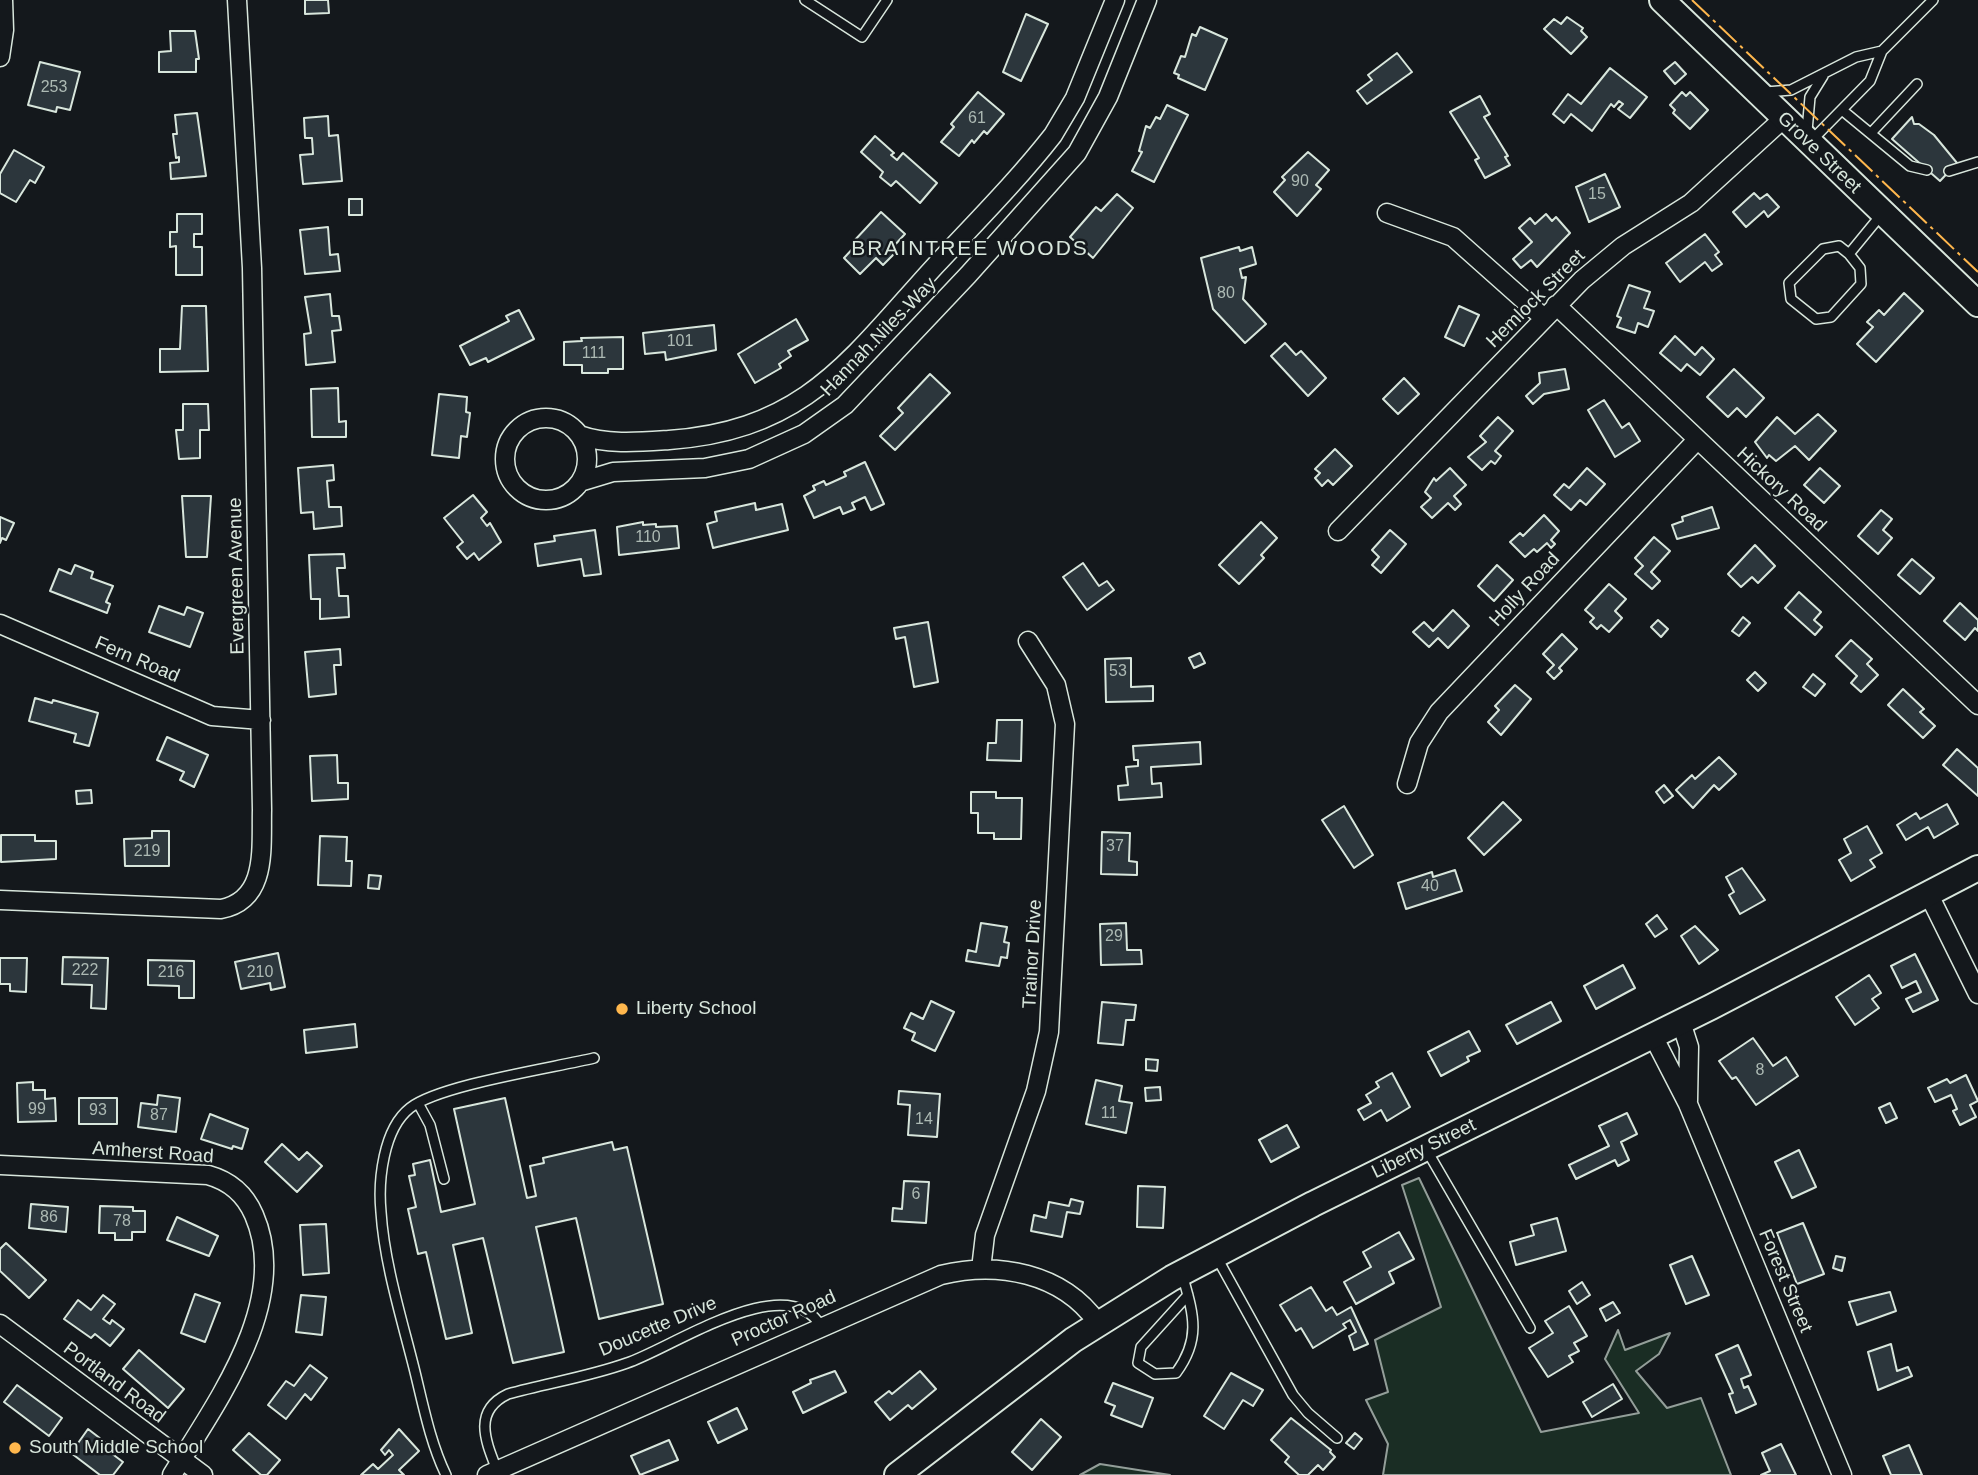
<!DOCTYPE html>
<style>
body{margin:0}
canvas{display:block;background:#14181c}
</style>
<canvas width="1978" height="1475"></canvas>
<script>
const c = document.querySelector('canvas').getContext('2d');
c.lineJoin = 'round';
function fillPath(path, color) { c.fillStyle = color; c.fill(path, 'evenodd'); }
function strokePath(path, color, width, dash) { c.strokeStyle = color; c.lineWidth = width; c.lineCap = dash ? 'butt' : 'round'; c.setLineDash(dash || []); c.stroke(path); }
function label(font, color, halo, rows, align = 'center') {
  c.font = font + ' Helvetica,sans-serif'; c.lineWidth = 5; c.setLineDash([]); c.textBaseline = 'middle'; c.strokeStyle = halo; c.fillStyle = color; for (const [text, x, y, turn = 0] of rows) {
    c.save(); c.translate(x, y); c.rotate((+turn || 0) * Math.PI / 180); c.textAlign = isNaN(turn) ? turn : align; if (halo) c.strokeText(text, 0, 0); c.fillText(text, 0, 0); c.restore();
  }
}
const green = new Path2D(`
 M1419 1178 1541 1432 1639 1413 1605 1359 1618 1330 1625 1350 1670 1333 1659 1354 1636 1371 1667 1408 1701 1398 1731 1475H1383L1388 1444 1366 1400 1388 1392 1375 1340 1441 1307 1402 1185Z
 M1100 1464 1170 1475H1080Z`);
fillPath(green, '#1a2d24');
strokePath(green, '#939e99', 2);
const building = new Path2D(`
 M305 0H328L329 13 305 14Z
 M1026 14 1048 24 1021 81 1003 72Z
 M1567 17 1583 28 1581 31 1587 37 1571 54 1544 29 1554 19 1561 24Z
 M1200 27 1227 39 1205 90 1178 78 1179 75 1174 73 1181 56 1185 57 1192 34 1196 36Z
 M170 31H195L199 59H196V72H159V52L171 51Z
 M1397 53 1412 72 1367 104 1357 91 1372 80 1368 75Z
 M40 62 80 72 70 110 57 107 56 112 28 105Z
 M1675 62 1686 74 1675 84 1664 71Z
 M1610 68 1647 97 1630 118 1618 109 1623 104 1619 101 1614 107 1611 104 1592 131 1571 114 1564 123 1553 114 1568 94 1581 104Z
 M978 92 1004 114 987 134 984 131 974 143 972 140 959 156 941 142 954 127 951 124Z
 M1682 92 1686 96 1690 92 1708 110 1690 129 1673 113 1675 110 1670 105Z
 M1480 96 1490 114 1484 117 1508 156 1505 157 1510 165 1485 178 1475 160 1479 158 1450 112Z
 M1167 105 1188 115 1154 182 1132 171 1142 152 1139 151 1146 126 1150 128 1156 117 1160 119Z
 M197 113 206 176 171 179 170 163 179 162V157L176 158 173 134H177L175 115Z
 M328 116 329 136 338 135 342 181 303 184 300 155 313 154 312 138H305L304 118Z
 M1912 117 1914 124H1919L1934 135 1957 163 1940 181 1892 139Z
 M875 136 894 153 891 155 897 160 903 153 937 183 920 203 896 181 891 186 880 177 883 172 861 152Z
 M14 150 44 167 35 183 30 180 16 202 0 193V174Z
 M1308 152 1329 170 1316 185 1321 189 1297 216 1274 192 1285 180 1282 177Z
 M1605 174 1620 207 1589 222 1576 187Z
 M1754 193 1760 199 1767 194 1779 207 1768 217 1764 211 1746 227 1733 212Z
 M1117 194 1133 208 1093 258 1070 237 1096 207 1101 211Z
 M349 199H362V215H349Z
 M881 212 905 234 892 248 896 252 883 265 876 258 860 274 844 258 857 244 854 241Z
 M177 214H202V234H194V247H202V275H176V246L170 247V232H177Z
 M1546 214 1552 221 1556 217 1570 233 1537 267 1531 260 1521 268 1513 259 1532 242 1519 228 1530 218 1535 224Z
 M328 227 330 255 338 254 340 271 305 274 300 230Z
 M1705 234 1719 252 1715 255 1722 264 1712 271 1705 262 1680 282 1666 263Z
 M1239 247 1240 251 1252 247 1256 264 1240 269 1242 278 1246 277 1243 299 1266 324 1245 343 1213 309 1201 258Z
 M1629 285 1650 292 1644 308 1654 311 1648 327 1638 323 1635 333 1617 327 1621 318 1617 316Z
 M1904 293 1923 311 1876 362 1857 344 1873 327 1867 322 1879 310 1884 315Z
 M330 294 332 316H339L341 330 332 331 335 362 306 365 304 334 311 333 305 297Z
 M182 306H206L208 371 160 372V349H180Z
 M1459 306 1479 315 1464 346 1445 337Z
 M519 310 534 339 488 362 486 358 470 365 460 346 509 321 506 316Z
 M796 319 808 340 788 351 791 356 779 364 781 368 755 383 738 354Z
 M714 325 716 350 666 360 665 352 645 354 643 333Z
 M1675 336 1695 355 1702 347 1714 359 1700 375 1687 364 1681 371 1660 353Z
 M623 337V369H608V373H582V365H564V342L582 341 581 338Z
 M1285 343 1296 355 1301 351 1326 378 1308 396 1271 356Z
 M1565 369 1569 389 1544 394 1533 404 1526 396 1540 383 1539 373Z
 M1734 369 1764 398 1746 417 1737 408 1728 417 1707 397Z
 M930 374 950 393 895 450 880 436 903 413 898 408Z
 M1404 378 1419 394 1398 414 1383 399Z
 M338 388 339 422 346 421V437H312L311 389Z
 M439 394 467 397 466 412 470 413 467 437 461 436 459 458 432 455Z
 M1604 400 1622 428 1629 423 1640 441 1615 457 1588 410Z
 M183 404H208L209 430H200V458L179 459 176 430H183Z
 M1818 414 1836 431 1809 460 1795 446 1776 461 1769 455 1767 458 1755 442 1777 417 1795 434Z
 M1498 417 1513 431 1495 451 1501 456 1495 464 1491 461 1482 470 1468 457 1486 442 1480 436Z
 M1335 449 1352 466 1333 485 1328 480 1322 486 1315 478 1320 473 1315 469Z
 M865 462 884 504 871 510 865 497 852 503 855 509 843 514 840 507 814 518 804 496 815 490 813 486 824 481 826 485 846 476 844 472Z
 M333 465 334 480 327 481 329 507H341L342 526 314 529 313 512 301 513 298 468Z
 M1450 468 1466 485 1454 496 1461 504 1455 510 1448 503 1432 518 1421 507 1431 498 1425 492 1434 478 1436 481Z
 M1587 468 1605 484 1586 505 1580 500 1571 510 1554 495 1564 484 1569 488Z
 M1820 468 1840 486 1824 503 1804 485Z
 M473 495 487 512 481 518 487 526 490 523 501 542 479 560 474 553 467 559 457 547 463 542 444 518Z
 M182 496H211L207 557H186Z
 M755 503 756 510 782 504 788 530 713 548 707 524 717 521 715 512Z
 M1712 507 1719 528 1677 539 1672 525 1683 521 1682 517Z
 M1881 510 1892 519 1883 530 1892 538 1878 554 1858 536Z
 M1544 515 1559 531 1551 540 1555 544 1551 548 1547 543 1537 552 1534 549 1525 557 1510 542 1520 533 1523 536Z
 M0 517 14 523 6 540 2 538 0 543Z
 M643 522V525L656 524V527L677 526 679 548 619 555 617 527Z
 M1261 522 1277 538 1261 555 1264 558 1239 584 1219 565Z
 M595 530 601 574 584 576 581 559 538 566 535 544 555 541 554 536Z
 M1390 530 1406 544 1381 573 1372 565 1379 557 1372 550Z
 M1654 537 1670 551 1651 572 1660 581 1652 589 1635 574 1643 566 1635 558Z
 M1755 545 1775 566 1758 583 1752 577 1741 587 1728 574Z
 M344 554 345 568H337L339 596H348L349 617 320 619V599H311L309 555Z
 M1912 559 1934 578 1920 594 1898 575Z
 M1083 563 1099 586 1107 581 1114 590 1087 610 1063 577Z
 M75 565 93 572 91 578 113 586 106 602 110 604 107 613 50 591 59 569 71 574Z
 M1497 565 1513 580 1494 601 1478 586Z
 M1609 584 1626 599 1615 611 1622 618 1609 632 1601 625 1597 629 1590 622 1594 618 1585 610Z
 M1799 592 1821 612 1814 620 1822 627 1815 635 1785 608Z
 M1960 603 1978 620V631L1975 628 1965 640 1944 621Z
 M159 606 184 615 187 607 203 613 190 647 149 632Z
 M1453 610 1469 626 1448 648 1438 638 1429 647 1413 632 1424 622 1433 631Z
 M1743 617 1750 623 1739 636 1732 631Z
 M1658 620 1668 629 1661 637 1651 627Z
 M928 622 938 682 914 687 905 637 896 639 894 628Z
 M1562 634 1577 649 1559 668 1562 671 1554 679 1547 672 1554 665 1543 654Z
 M1851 640 1872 659 1867 664 1878 675 1861 692 1851 683 1857 676 1836 656Z
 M340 649 341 665H334L336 694 309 697 305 652Z
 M1200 653 1205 663 1194 668 1189 658Z
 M1131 658V687L1153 686V701L1106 702 1105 659Z
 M1755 672 1766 683 1758 691 1747 680Z
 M1813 674 1825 684 1815 696 1803 687Z
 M1515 685 1531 699 1501 735 1488 722 1499 710 1495 706Z
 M1903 689 1924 709 1920 712 1935 726 1923 738 1888 705Z
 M35 698 52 703 53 700 98 713 89 746 74 742 76 734 29 721Z
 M997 720H1022L1021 761 987 760 988 743H996Z
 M167 737 208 755 194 787 180 780 184 772 157 760Z
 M1200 742 1201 764 1151 767 1152 784 1161 783 1162 797 1119 800 1118 786 1128 785 1126 767 1138 766V760H1134L1133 746Z
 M1957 749 1978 768V796L1943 765Z
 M337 755 338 783H348V799L312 801 310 756Z
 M1719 757 1736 774 1719 790 1714 785 1693 808 1676 790 1692 775 1695 779Z
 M1664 785 1673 796 1664 803 1656 792Z
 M91 790 92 803 77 804 76 791Z
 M971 792H996V798H1022L1021 839H994V833H978V813H971Z
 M1503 802 1521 820 1484 855 1468 838Z
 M1947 804 1958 824 1934 838 1928 827 1906 840 1897 825 1916 813 1920 819Z
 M1344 806 1373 855 1354 868 1322 820Z
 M1867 826 1882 853 1870 860 1875 867 1851 881 1839 860 1851 853 1844 839Z
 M152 831H169V866H125L124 839 152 838Z
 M1102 832 1130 833 1129 861 1137 862V875L1101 874Z
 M1 835H35V841H56V859L1 862Z
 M320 836 347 837 346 861H352L351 886 318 885Z
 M1742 868 1765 900 1740 914 1729 895 1734 892 1726 877Z
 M1455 870 1462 891 1406 909 1398 883 1432 872 1433 877Z
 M369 875 381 876 379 889 368 888Z
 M1657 915 1667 929 1655 937 1646 924Z
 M981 923 1007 927 1004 942 1009 943 1007 958 1001 957 999 966 966 961 968 950 976 952Z
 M1126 923 1127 950H1141L1142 964 1101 965 1100 924Z
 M1695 926 1718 950 1699 964 1681 936Z
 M278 953 285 987 271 990 270 983 241 989 235 962Z
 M1915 954 1938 1000 1913 1012 1906 999 1921 992 1916 981 1902 988 1891 966Z
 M63 957 108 958 106 1009 91 1008 92 985 62 984Z
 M0 958H27L26 992 10 991V984H0Z
 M148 960 194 961V998H179V986L148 985Z
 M1623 965 1635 988 1596 1009 1584 986Z
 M1869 975 1881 993 1872 999 1879 1008 1855 1025 1836 997Z
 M931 1001 954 1012 935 1051 912 1040 915 1033 904 1028 911 1013 923 1019Z
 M1102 1002 1136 1005 1134 1020H1126L1123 1045 1098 1043Z
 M1551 1002 1561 1021 1517 1044 1506 1025Z
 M355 1024 357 1047 306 1053 304 1030Z
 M1469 1031 1480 1051 1467 1057 1469 1061 1441 1076 1428 1052Z
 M1753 1038 1773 1066 1786 1057 1798 1076 1756 1105 1736 1077 1732 1079 1719 1061Z
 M1146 1059 1158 1060 1157 1071 1146 1070Z
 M1392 1073 1410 1107 1387 1121 1381 1110 1364 1120 1358 1110 1371 1103 1366 1095 1379 1087 1376 1082Z
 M1966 1075 1978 1101 1970 1105 1976 1117 1960 1125 1953 1111 1957 1109 1951 1095 1935 1102 1928 1088 1947 1079 1950 1083Z
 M1096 1080 1122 1086 1119 1101 1132 1103 1126 1133 1086 1124Z
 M33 1082V1090H45V1099L55 1098 56 1121 18 1122 17 1083Z
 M1160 1087 1161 1100 1146 1101 1145 1088Z
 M899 1091 940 1094 937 1137 908 1135 910 1105 898 1104Z
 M158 1095 180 1098 176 1132 138 1127 141 1103 157 1105Z
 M79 1098H117V1124H79Z
 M505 1098 527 1198 536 1196 530 1166 544 1163 543 1158 612 1142 614 1150 627 1147 663 1304 599 1319 576 1218 536 1227 564 1352 513 1363 483 1238 453 1245 472 1333 446 1339 426 1252 418 1254 408 1209 416 1207 409 1176 415 1175 413 1164 430 1160 441 1212 475 1204 454 1109Z
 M1890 1103 1897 1118 1886 1123 1879 1108Z
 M1627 1113 1637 1134 1621 1142 1629 1160 1618 1166 1615 1160 1576 1179 1569 1165 1609 1146 1599 1126Z
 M210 1114 248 1129 242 1149 233 1146 232 1149 201 1139Z
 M1287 1125 1299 1147 1271 1162 1259 1140Z
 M282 1144 299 1160 307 1152 322 1166 297 1192 265 1162Z
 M1799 1150 1816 1187 1792 1198 1775 1162Z
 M904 1181 929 1182 926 1223 892 1221 893 1208 902 1209Z
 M1138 1186 1165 1187 1163 1228 1137 1227Z
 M1071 1199 1083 1202 1080 1214 1067 1212 1062 1237 1031 1231 1034 1215 1046 1218 1049 1202 1069 1206Z
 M31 1204 68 1207 66 1232 29 1228Z
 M100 1206 133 1207V1211H145V1232H132V1240H115V1233H99Z
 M177 1217 218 1236 209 1256 167 1240Z
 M1557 1218 1566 1251 1516 1265 1510 1242 1534 1235 1531 1225Z
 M1803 1223 1824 1274 1797 1284 1777 1233Z
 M326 1224 329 1273 303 1275 300 1225Z
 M1399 1232 1414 1259 1389 1272 1394 1283 1356 1304 1344 1282 1371 1267 1363 1252Z
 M6 1243 46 1280 29 1298 0 1271V1249Z
 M1692 1256 1709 1295 1686 1304 1670 1265Z
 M1836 1256 1845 1258 1842 1271 1833 1268Z
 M1582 1282 1590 1295 1577 1304 1569 1291Z
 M1311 1287 1326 1311 1332 1307 1337 1315 1351 1307 1368 1344 1354 1350 1349 1336 1356 1332 1350 1320 1343 1324 1346 1328 1313 1348 1301 1328 1296 1331 1280 1305Z
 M1890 1292 1896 1311 1857 1325 1849 1302Z
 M195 1294 220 1303 205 1342 181 1333Z
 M103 1295 115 1304 103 1319 110 1324 112 1320 124 1329 110 1346 95 1334 91 1338 64 1319 78 1300 91 1310Z
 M301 1295 326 1297 322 1335 296 1332Z
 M1613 1302 1620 1313 1606 1321 1600 1309Z
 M1569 1306 1587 1336 1574 1343 1579 1351 1569 1356 1573 1362 1548 1377 1529 1348 1553 1333 1545 1321Z
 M1891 1344 1897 1371 1908 1367 1912 1376 1878 1390 1868 1352Z
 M1738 1345 1751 1375 1741 1379 1744 1388 1748 1386 1756 1404 1736 1413 1729 1394 1733 1393 1716 1355Z
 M139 1350 184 1389 168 1408 123 1369Z
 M310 1365 327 1378 311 1400 305 1394 286 1419 268 1405 286 1381 294 1386Z
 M835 1371 846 1392 803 1413 793 1392 811 1383 810 1380Z
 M920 1371 936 1389 912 1409 908 1405 890 1420 875 1402 889 1391 892 1394Z
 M1231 1373 1263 1390 1253 1406 1243 1400 1224 1429 1204 1416Z
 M1113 1383 1153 1398 1142 1427 1111 1415 1115 1406 1105 1402Z
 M1613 1384 1622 1399 1592 1417 1583 1402Z
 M17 1385 62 1418 49 1436 4 1402Z
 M737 1408 747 1429 718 1443 708 1422Z
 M1291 1418 1331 1450 1330 1452 1335 1457 1323 1470 1318 1465 1308 1475H1299L1285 1462 1289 1457 1271 1440Z
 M1041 1419 1061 1437 1032 1470 1012 1452Z
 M88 1429 114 1449 111 1453 123 1462 113 1475H100L71 1453Z
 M399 1429 419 1451 399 1470 404 1475H361L373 1464 378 1469 393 1455 389 1450 385 1455 381 1450Z
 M249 1433 280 1460 267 1475H261L233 1450Z
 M1355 1433 1362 1439 1354 1449 1346 1443Z
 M669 1440 678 1460 640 1475 631 1456Z
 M1781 1444 1796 1475H1761L1770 1471 1762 1453Z
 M1909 1445 1922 1475H1891L1883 1456Z`);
fillPath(building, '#2c363c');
strokePath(building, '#d8e6dc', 2);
const lane = new Path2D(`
 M805 0 862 37 887 0
 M1766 92 1791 90 1856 57 1882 51 1933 0
 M1842 110 1910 166 1927 170
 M1807 131 1810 97 1823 76
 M1871 133 1917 84
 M1812 140 1870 81 1882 51
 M1949 171 1978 162
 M1849 254 1860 268 1861 284 1831 317 1816 319 1791 299 1789 283 1823 249 1839 246 1849 254 1881 215
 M418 1103 430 1125 444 1179
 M1426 1149 1530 1328
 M1216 1256 1293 1395 1308 1413 1337 1438
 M1182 1274C1193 1313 1202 1338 1176 1373L1155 1374 1138 1363 1141 1347 1188 1295
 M497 1470C486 1442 472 1411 508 1394 547 1383 588 1377 627 1363 672 1348 786 1268 821 1326
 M446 1475C430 1442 423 1404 414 1368 402 1320 384 1262 381 1212 378 1181 383 1129 410 1108 439 1085 552 1068 594 1058`);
const street = new Path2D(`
 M0 57 4 30 3 0
 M1387 213 1453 237 1544 318
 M1556 305 1978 705
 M505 459a41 41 0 1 1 82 0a41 41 0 1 1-82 0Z
 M579 435C607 445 640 442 669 440 806 430 850 359 935 266 975 223 1017 181 1053 135L1075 98 1115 0
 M580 482 613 472 705 468 749 459 804 434 845 405 968 275 1077 153 1108 97 1147 0
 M1338 531 1582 280 1623 246 1691 203 1783 119
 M0 624 212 716 261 720
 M1407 784 1419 743 1439 712 1697 440
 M1928 893 1978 994
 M0 900 221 909C268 900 261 848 262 810L252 268 237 0
 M1681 1022 1689 1047 1688 1101
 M1653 1036 1688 1104 1842 1475
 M0 1165 208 1175C230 1181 245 1194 254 1215 292 1302 215 1404 172 1475
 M981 1269 985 1235 1036 1091 1049 1032 1065 724 1056 685 1028 641
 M0 1324 203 1475
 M487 1475 941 1275C998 1261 1062 1273 1097 1322`);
const secondary = new Path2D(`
 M1662 0 1978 304
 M897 1475 1073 1340 1172 1278 1313 1204 1711 1007 1978 868`);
strokePath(lane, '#d8e6dc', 12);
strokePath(street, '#d8e6dc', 21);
strokePath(secondary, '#d8e6dc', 28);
strokePath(lane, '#14181c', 9);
strokePath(street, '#14181c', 18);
strokePath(secondary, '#14181c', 24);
strokePath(new Path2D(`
 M1692 0 1978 272`), '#ffb74d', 2, [24, 5, 3.5, 5]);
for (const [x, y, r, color] of [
 [622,1009,7,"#ffb74d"],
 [15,1448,7,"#ffb74d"]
]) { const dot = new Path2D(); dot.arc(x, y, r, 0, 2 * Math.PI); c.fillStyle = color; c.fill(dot); strokePath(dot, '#14181c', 2.5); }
label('16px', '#adbab4', null, [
 ["253",54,88],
 ["61",977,119],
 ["90",1300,182],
 ["15",1597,195],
 ["80",1226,294],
 ["101",680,342],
 ["111",594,354],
 ["110",648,538],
 ["53",1118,672],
 ["37",1115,847],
 ["219",147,852],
 ["40",1430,887],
 ["29",1114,937],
 ["222",85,971],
 ["216",171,973],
 ["210",260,973],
 ["8",1760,1071],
 ["99",37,1110],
 ["93",98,1111],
 ["11",1109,1114],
 ["87",159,1116],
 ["14",924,1120],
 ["6",916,1195],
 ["86",49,1218],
 ["78",122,1222]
]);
label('19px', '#d8e6dc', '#14181c', [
 ["Grove Street",1819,153,44],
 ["Hemlock Street",1536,299,-45],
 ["Hannah Niles Way",879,337,-46],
 ["Hickory Road",1781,490,43],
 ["Evergreen Avenue",237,576,-91],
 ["Holly Road",1525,590,-47],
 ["Fern Road",137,660,23],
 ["Trainor Drive",1033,954,-87],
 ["Liberty Street",1424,1149,-26],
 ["Amherst Road",153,1153,4],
 ["Forest Street",1785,1281,67],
 ["Proctor Road",784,1319,-24],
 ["Doucette Drive",658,1327,-23],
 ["Portland Road",114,1383,37]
]);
label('19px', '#d8e6dc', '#14181c', [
 ["Liberty School",636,1009],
 ["South Middle School",29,1448]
], 'left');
c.letterSpacing = '2px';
label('21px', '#d8e6dc', '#14181c', [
 ["BRAINTREE WOODS",970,249]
]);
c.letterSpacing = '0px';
</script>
